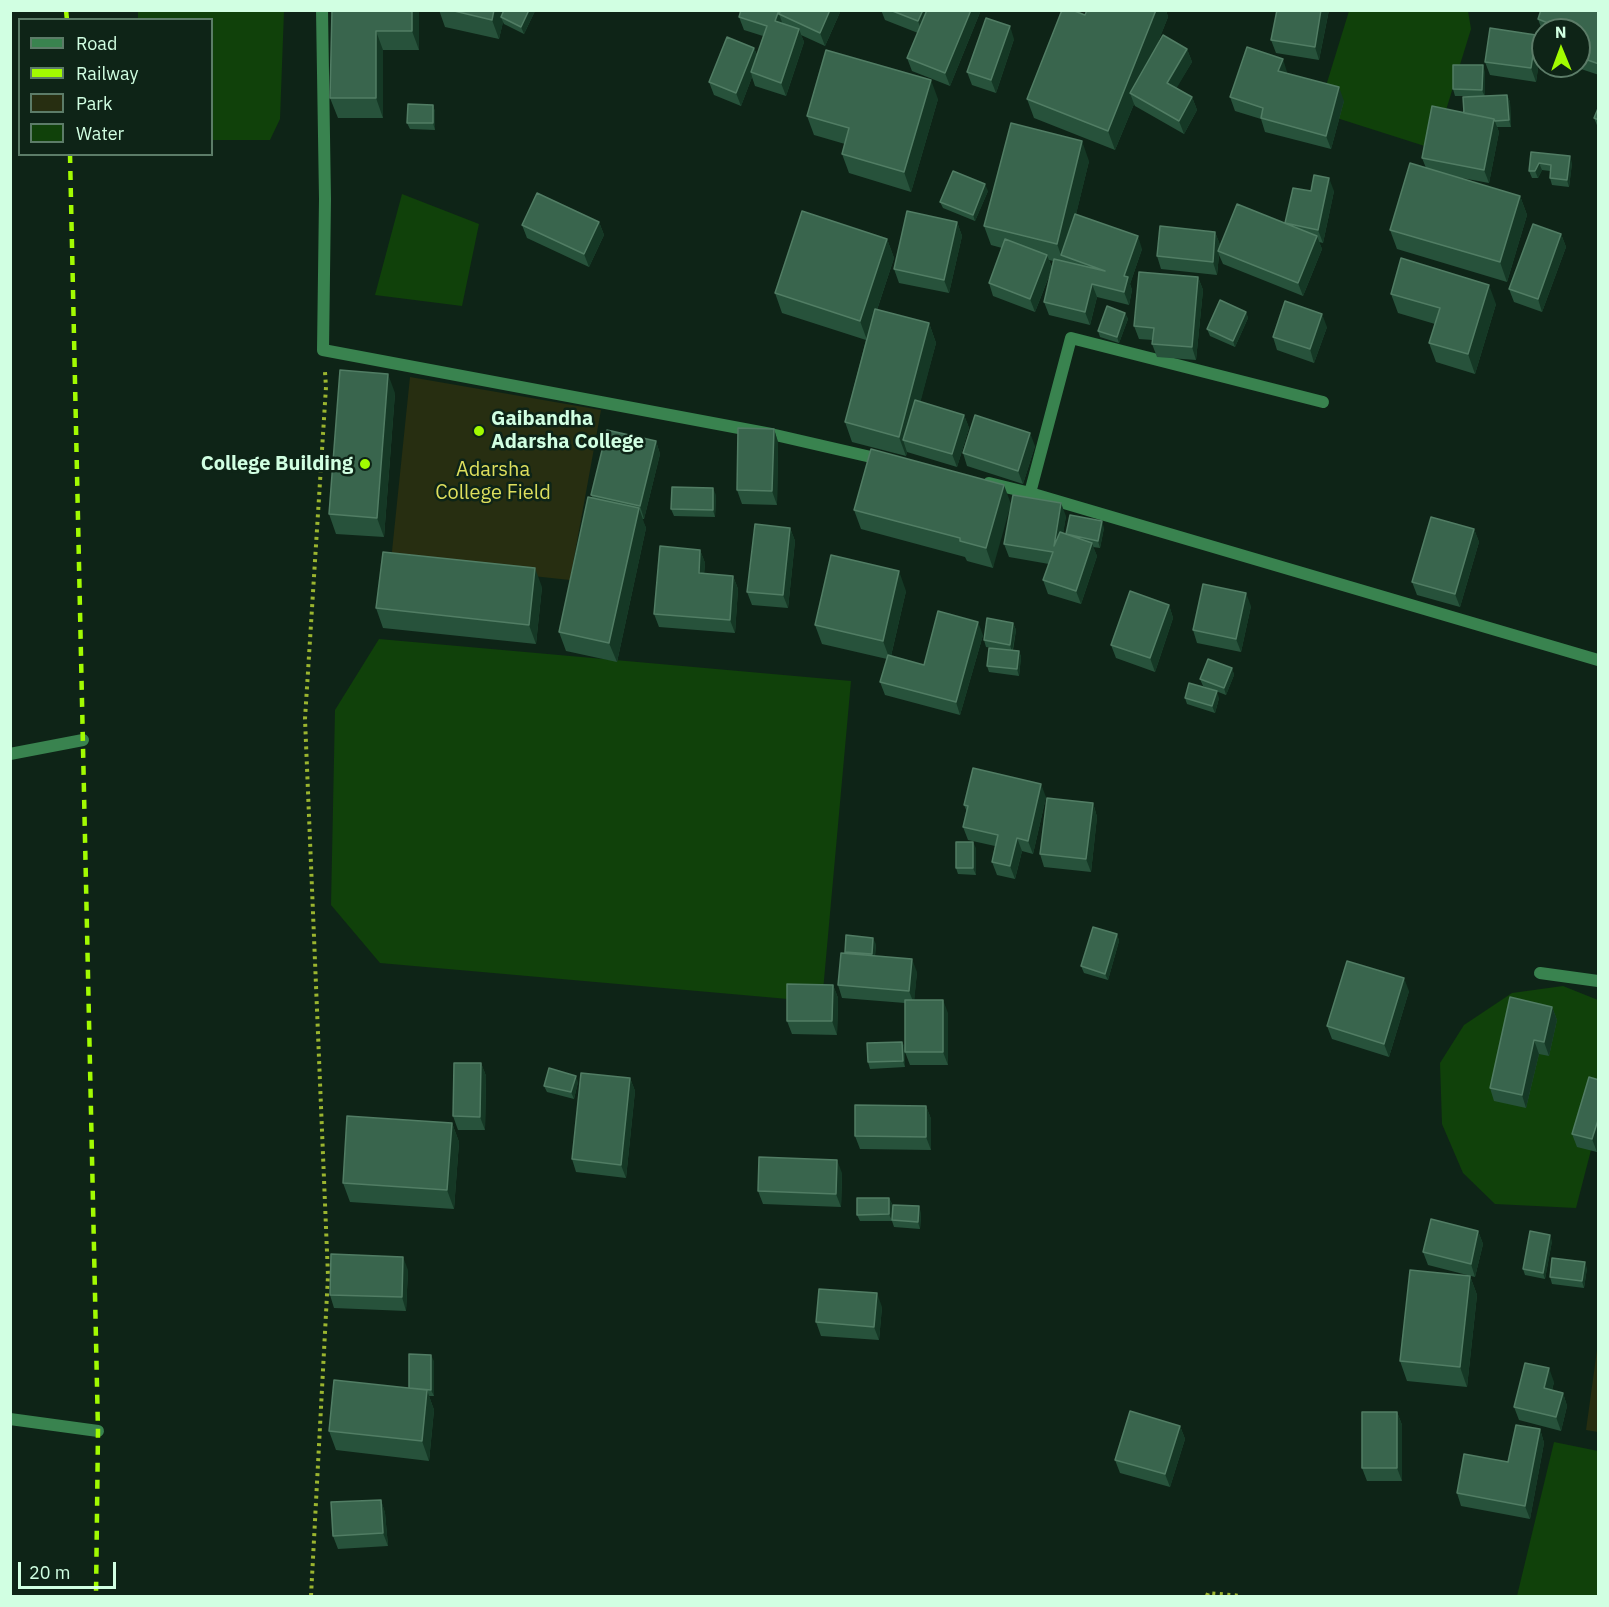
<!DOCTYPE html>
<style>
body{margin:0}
#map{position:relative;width:1609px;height:1607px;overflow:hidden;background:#0e2417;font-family:"IBM Plex Sans",sans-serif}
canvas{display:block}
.frame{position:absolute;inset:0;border:12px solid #d1ffe2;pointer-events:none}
.legend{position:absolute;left:18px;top:18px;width:195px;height:138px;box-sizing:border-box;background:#0e2417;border:2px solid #5c7c68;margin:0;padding:8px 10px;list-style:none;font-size:18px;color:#d1ffe2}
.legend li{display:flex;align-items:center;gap:12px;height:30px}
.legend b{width:30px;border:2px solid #5c7c68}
.north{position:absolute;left:1531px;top:18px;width:60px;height:60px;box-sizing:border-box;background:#0e2417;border:2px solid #5c7c68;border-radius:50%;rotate:359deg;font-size:16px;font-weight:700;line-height:24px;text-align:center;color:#d1ffe2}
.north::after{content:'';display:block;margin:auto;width:21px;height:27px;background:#a2fb01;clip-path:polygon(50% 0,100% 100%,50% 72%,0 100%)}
.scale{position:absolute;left:18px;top:1562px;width:98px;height:27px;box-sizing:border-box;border:3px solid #d1ffe2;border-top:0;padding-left:8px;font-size:18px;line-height:21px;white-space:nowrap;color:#d1ffe2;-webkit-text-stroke:4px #0e2417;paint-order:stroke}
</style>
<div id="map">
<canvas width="1609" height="1607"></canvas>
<div class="frame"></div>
<ul class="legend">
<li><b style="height:8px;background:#39834f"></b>Road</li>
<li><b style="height:8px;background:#a2fb01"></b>Railway</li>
<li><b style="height:16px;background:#272e11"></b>Park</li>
<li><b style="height:16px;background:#10410a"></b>Water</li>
</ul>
<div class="north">N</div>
<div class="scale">20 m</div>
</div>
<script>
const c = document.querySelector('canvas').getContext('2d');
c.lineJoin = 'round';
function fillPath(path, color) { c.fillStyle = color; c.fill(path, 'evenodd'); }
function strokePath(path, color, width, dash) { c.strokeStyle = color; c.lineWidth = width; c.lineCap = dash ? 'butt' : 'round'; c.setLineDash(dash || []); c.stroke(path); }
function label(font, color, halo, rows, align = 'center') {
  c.font = font + ' "IBM Plex Sans",sans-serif'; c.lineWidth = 5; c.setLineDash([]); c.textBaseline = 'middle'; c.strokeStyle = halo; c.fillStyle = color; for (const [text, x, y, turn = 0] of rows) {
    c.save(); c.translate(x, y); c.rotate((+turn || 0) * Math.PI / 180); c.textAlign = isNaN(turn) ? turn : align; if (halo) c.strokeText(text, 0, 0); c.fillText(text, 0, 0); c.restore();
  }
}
fillPath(new Path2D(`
 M410 377 601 410 570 580 391 561Z
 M1598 1343V1432L1586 1430Z`), '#272e11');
fillPath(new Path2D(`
 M138 11H284L280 119 270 140H212V20L138 19Z
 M1349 11H1468L1471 29 1434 149 1318 112Z
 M402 194 479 224 462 306 375 295Z
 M379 639 851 681 822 1002 380 963 331 905 335 710Z
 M1563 986 1598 1000V1123L1576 1208 1495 1204 1463 1173 1442 1124 1440 1063 1464 1025 1512 993Z
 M1554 1442 1598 1451V1596H1517Z`), '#10410a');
strokePath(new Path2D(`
 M311 1596 328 1276 305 719 326 387 325 372
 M1207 1596 1208 1593 1242 1596`), '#9bb52f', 4, [3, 4.5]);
strokePath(new Path2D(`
 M322 10 325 199 323 350 771 434 884 460
 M989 483 1030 493 1598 660
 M1030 493 1071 338 1323 402
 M10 754 83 740
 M1540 973 1598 981
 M10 1419 98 1431`), '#39834f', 12);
strokePath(new Path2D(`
 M66 10 67 20
 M70 154 98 1431 96 1596`), '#a2fb01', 4.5, [9, 8]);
fillPath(new Path2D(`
 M332 10H419V50H383V118H338L330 98Z
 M439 10H534L535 11 524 34 504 24 503 22 499 39 445 27Z
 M841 10 825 46 801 35 804 42 786 96 755 86 752 77 741 106 714 95 709 82 754 48 757 55 763 36 744 30 739 17Z
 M881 10H981L950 86 912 71 907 58 918 33 885 20Z
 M1087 10H1166L1168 17 1156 47 1187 49 1192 62 1176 88 1192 97 1197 110 1184 134 1135 106 1134 104 1115 150 1034 118 1027 99 1085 15Z
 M1277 10H1329L1319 60 1276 53 1271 40Z
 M1599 10V75L1578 68 1579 30H1543V33L1538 19Z
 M1014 39 996 93 972 85 967 72Z
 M1541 48 1536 82 1490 75 1485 62Z
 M1287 72V73L1344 101 1331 149 1265 132 1261 119 1235 111 1230 97Z
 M1485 72V96L1507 95 1510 102 1511 127H1497L1499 132 1489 183 1451 176 1520 196 1527 215 1507 282 1397 249 1390 230 1426 168 1422 158 1464 113 1481 96H1455L1453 89Z
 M938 99 911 192 849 173 842 154 845 144 814 135 807 116Z
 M433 105 435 112V130L410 129 407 123Z
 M1599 106V130L1594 118Z
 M1531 152 1572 163 1569 187 1552 185 1550 178V171L1542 170 1538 178H1532L1529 171Z
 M1089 161 1076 214 1142 249 1130 284 1132 290 1129 305 1097 297 1090 325 1049 315 1044 302 1051 271 1035 312 993 296 989 283 1002 248 991 245 984 226ZM1049 260 1053 261 1052 267Z
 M988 191 975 221 943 208 940 202Z
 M1311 191H1334L1323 243 1319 242 1322 249 1303 296 1223 264 1219 255 1217 275 1161 269 1157 256 1215 232 1220 245 1285 223Z
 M599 222 604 235 589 267 527 238 522 225Z
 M957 222 962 236 949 293 899 283 894 269Z
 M1561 234 1566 247 1542 312 1514 302 1509 289Z
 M887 239 894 258 877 310 929 323 936 343 920 402 964 415 969 428 957 467 907 452 906 456 852 442 845 422 866 340 782 313 775 293Z
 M1198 277 1203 290 1196 360 1157 357 1152 344 1153 340 1139 339 1134 326Z
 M1391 294 1496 304 1475 374 1436 362 1429 343 1435 324 1398 313Z
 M1246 312 1248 318 1235 347 1210 336 1207 329Z
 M1125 313 1128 319 1119 343 1100 337 1098 331Z
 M1327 327 1314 363 1277 350 1273 337Z
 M395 393 384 537 336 534 329 514Z
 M774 429 778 442 777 505 742 504 737 490Z
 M656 441 660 454 644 519H642L646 528 617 662 566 651 559 632 593 499 591 495Z
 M1035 446 1023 484 967 466 963 453Z
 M1004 485 993 568 967 561 965 557 861 529 854 510Z
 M716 495 715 517 674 516 671 509Z
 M1066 516 1063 533 1066 534 1104 528 1100 548 1093 547 1097 556 1081 604 1048 594 1043 580 1049 564 1009 557 1004 544Z
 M790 528 795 541 788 608 752 605 747 592Z
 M1474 529 1479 542 1460 607 1417 595 1412 582Z
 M700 550 705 563 704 574 733 576 738 589 735 633 659 627 654 614Z
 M542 587 536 644 383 628 376 608Z
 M906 591 891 656 924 665 983 635 960 715 885 695 880 682 887 659 822 644 815 625Z
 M1169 605 1173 618 1155 672 1116 658 1111 645Z
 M1251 606 1241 652 1197 643 1193 630Z
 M1013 623 1016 630 1013 650 1019 651 1021 657 1019 676 989 672 987 666 992 648 986 647 984 640Z
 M1232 668 1234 675 1226 695 1203 686 1200 679Z
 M1185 698H1219L1215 713 1187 704Z
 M1046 797 1033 854 1022 851 1015 879 997 875 992 862 995 846 968 840 963 827 967 812 964 805Z
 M1093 803 1097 817 1091 872 1044 867 1040 854Z
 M976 848V875L958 874 956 868Z
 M1117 934 1119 941 1108 980 1084 973 1081 966Z
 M876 944 875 956 917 972 914 1000 948 1013V1065H910L905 1052V1003L842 998 838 985 845 954V952Z
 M833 985 838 998 837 1035 792 1034 787 1021Z
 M1409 991 1389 1057 1332 1039 1327 1026Z
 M1552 1007 1557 1020 1549 1056 1539 1054 1526 1108 1494 1101 1490 1088Z
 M902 1042 905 1048V1067L870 1069 868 1062Z
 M481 1063 486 1076 485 1130H458L453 1116Z
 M630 1078 635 1091 626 1178 576 1172 572 1159Z
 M1599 1080V1146L1597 1152 1577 1147 1572 1134Z
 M578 1082 574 1099 547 1092 544 1086Z
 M926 1106 931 1119V1150L860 1149 855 1136Z
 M452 1123 459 1142 454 1209 350 1202 343 1183Z
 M842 1173 841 1207 763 1204 758 1191Z
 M889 1198 892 1204V1217L921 1213 920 1229 894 1227 892 1221H860L857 1215Z
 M1478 1231 1483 1244 1475 1277 1428 1265 1423 1252Z
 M1552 1241 1545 1279 1525 1275 1523 1269Z
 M1587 1268 1584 1288 1552 1284 1550 1277Z
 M408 1270 406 1311 334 1308 330 1295Z
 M1470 1276 1477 1295 1467 1387 1407 1381 1400 1361Z
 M882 1307 879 1340 821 1336 816 1322Z
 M434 1361V1396H429L434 1410 429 1461 336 1450 329 1431 409 1388Z
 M1554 1382 1552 1390 1563 1393 1567 1406 1561 1431 1519 1420 1514 1407Z
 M1397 1412 1402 1425V1481H1367L1362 1468Z
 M1180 1426 1185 1439 1170 1487 1120 1473 1115 1460Z
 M1540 1429 1544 1443 1530 1519 1461 1506 1457 1493 1508 1462Z
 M381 1500 385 1513 388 1546 338 1549 333 1536Z`), '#27523b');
fillPath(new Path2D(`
 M412 10H419V50L412 31Z
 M494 10H505L501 17 503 22 499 39 492 20Z
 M529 10 535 11 524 34 521 27Z
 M779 10H786L779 14 783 25 775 21Z
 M830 10H841L825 46 820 33Z
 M923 10H933L923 35 918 21Z
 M971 10H981L950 86 945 73Z
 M1156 10H1166L1168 17 1136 97 1130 93 1134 104 1115 150 1108 131Z
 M1321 10H1329L1319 60 1315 47Z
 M1010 26 1014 39 996 93 991 80Z
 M799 29 804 42 786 96 781 83Z
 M376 31 383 50V118L376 98Z
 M1536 35 1541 48 1536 82 1531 68Z
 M754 48 759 61 751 72 752 77 741 106 736 93Z
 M1187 49 1192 62 1172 96 1167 83Z
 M1283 59 1287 72 1283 84 1278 71Z
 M1483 65 1485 72V97L1482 90Z
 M931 80 938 99 911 192 904 172Z
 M1339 87 1344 101 1331 149 1326 136Z
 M1507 95 1510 102 1511 127 1509 120Z
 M1192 97 1197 110 1184 134 1179 121Z
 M433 105 435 112V130L433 123Z
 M1494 119 1499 132 1489 183 1484 170Z
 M1082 141 1089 161 1066 256 1061 255 1057 244Z
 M1570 156 1572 163 1569 187 1567 180Z
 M1539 163 1542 170 1538 178 1535 171Z
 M1329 178 1334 191 1323 243 1318 230Z
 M985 184 988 191 975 221 973 215Z
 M1520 196 1527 215 1507 282 1500 262Z
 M599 222 604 235 589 267 584 254Z
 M957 222 962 236 949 293 944 280Z
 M1215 232 1220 245 1218 251 1219 255 1217 275 1213 262Z
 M1561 234 1566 247 1542 312 1538 299Z
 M1138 236 1142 249 1130 284 1132 290 1129 305 1124 292V276Z
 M1317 236 1322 249 1303 296 1298 283Z
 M887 239 894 258 867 340 860 321Z
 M1047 255 1052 268 1035 312 1030 299Z
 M1198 277 1203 290 1196 360 1192 347Z
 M1092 284 1097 297 1090 325 1085 312Z
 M1489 285 1496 304 1475 374 1468 354Z
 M1246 312 1248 318 1235 347 1233 341Z
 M1125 313 1128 319 1119 343 1117 337Z
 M1322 314 1327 327 1314 363 1310 349Z
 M929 323 936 343 910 442 903 440 907 452 906 456 899 437Z
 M388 374 395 393 384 537 377 518Z
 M964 415 969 428 957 467 952 454Z
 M774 429 778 442 777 505 772 491Z
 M1030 433 1035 446 1023 484 1018 471Z
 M656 441 660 454 644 519 640 506Z
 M1004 485 1011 504 993 568 986 548Z
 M713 488 716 495 715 517 713 510Z
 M1061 503 1066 516 1059 559 1054 546Z
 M639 508 646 528 617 662 609 643Z
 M1102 521 1104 528 1100 548 1098 541Z
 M790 528 795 541 788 608 783 595Z
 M1474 529 1479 542 1460 607 1455 594Z
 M1092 543 1097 556 1081 604 1076 591Z
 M700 550 705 563 703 586 699 573Z
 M535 568 542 587 536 644 529 625Z
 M899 571 906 591 890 660 883 641Z
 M733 576 738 589 735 633 730 620Z
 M1246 593 1251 606 1241 652 1236 639Z
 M1169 605 1173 618 1155 672 1150 658Z
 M978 622 983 635 960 715 956 702Z
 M1013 623 1016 630 1012 652 1010 645Z
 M1019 651 1021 657 1019 676 1017 669Z
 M1232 668 1234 675 1226 695 1224 688Z
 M1217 691 1219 698 1215 713 1212 706Z
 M1041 784 1046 797 1033 854 1028 841Z
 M1093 803 1097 817 1091 872 1086 859Z
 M1017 838 1022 851 1015 879 1010 866Z
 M973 842 976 848V875L973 868Z
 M1117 934 1119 941 1108 980 1105 974Z
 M873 938 876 944 874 961 872 954Z
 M912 959 917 972 914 1004 909 991Z
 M1404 978 1409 991 1389 1057 1384 1044Z
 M833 985 838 998 837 1035 832 1021Z
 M943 1000 948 1013V1065L943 1052Z
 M1552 1007 1557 1020 1549 1056 1544 1042Z
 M1534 1040 1539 1054 1526 1108 1522 1095Z
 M902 1042 905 1048V1067L903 1061Z
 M481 1063 486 1076 485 1130 480 1117Z
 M576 1076 578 1082 574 1099 571 1092Z
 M630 1078 635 1091 626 1178 621 1165Z
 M926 1106 931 1119V1150L926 1137Z
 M1599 1117V1146L1597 1152 1592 1139Z
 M452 1123 459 1142 454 1209 447 1190Z
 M837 1160 842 1173 841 1207 836 1194Z
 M889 1198 892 1204V1221L889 1214Z
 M919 1206 921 1213 920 1229 918 1222Z
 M1478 1231 1483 1244 1475 1277 1471 1264Z
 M1550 1235 1552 1241 1545 1279 1543 1273Z
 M403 1257 408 1270 406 1311 402 1297Z
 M1585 1262 1587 1268 1584 1288 1582 1281Z
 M1470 1276 1477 1295 1467 1387 1460 1367Z
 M877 1293 882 1307 879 1340 874 1327Z
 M431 1355 434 1361V1396L431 1390Z
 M1549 1368 1554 1382 1549 1402 1544 1388Z
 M427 1390 434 1410 429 1461 422 1441Z
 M1563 1393 1567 1406 1561 1431 1556 1417Z
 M1397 1412 1402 1425V1481L1397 1468Z
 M1180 1426 1185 1439 1170 1487 1165 1474Z
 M1540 1429 1544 1443 1530 1519 1525 1506Z
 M381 1500 385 1513 388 1546 383 1533Z`), '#153825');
const building = new Path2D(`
 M332 10H412V31H376V98H330Z
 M450 10H494L492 20Z
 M504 10H529L521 27 501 17Z
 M741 10H779L775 21 799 29 781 83 751 72 767 26 739 17Z
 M781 10H830L820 33 779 14Z
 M890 10H923L918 21Z
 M927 10H971L945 73 907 58Z
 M1062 10H1072L1085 15 1087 10H1156L1108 131 1027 99Z
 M1277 10H1321L1315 47 1271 40Z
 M1541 10H1599V64L1579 57V40L1580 36H1579V30H1565L1538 19Z
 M986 18 1010 26 991 80 967 72Z
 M1490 28 1536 35 1531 68 1485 62Z
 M1163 35 1187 49 1167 83 1192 97 1179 121 1130 93Z
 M727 37 754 48 736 93 709 82Z
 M1247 47 1283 59 1278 71 1339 87 1326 136 1261 118 1263 108 1230 97Z
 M826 50 931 80 904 172 842 154 849 128 807 116Z
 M1453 65H1483L1482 90 1453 89Z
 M1507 95 1509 120 1495 121 1494 119 1464 113 1463 97Z
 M408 104 433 105V123H407Z
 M1432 106 1494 119 1484 170 1422 158Z
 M1599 106V120L1594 118Z
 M1011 123 1082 141 1057 244 984 226Z
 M1531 152 1570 156 1567 180 1550 178 1551 165 1539 163 1535 171H1529Z
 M1410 163 1520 196 1500 262 1390 230Z
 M953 171 985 184 973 215 940 202Z
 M1314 175 1329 178 1318 230 1285 223 1293 188 1311 191Z
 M537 193 599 222 584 254 522 225Z
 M1237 204 1317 236 1298 283 1218 251Z
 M802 211 887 239 860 321 775 293Z
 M907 211 957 222 944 280 894 269Z
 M1075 214 1138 236 1124 276 1128 277 1124 292 1092 284 1085 312 1044 302 1054 259 1105 271 1061 255Z
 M1533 224 1561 234 1538 299 1509 289Z
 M1160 226 1215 232 1213 262 1157 256Z
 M1005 239 1047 255 1030 299 989 283Z
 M1401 258 1489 285 1468 354 1429 343 1440 308 1391 294Z
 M1139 272 1198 277 1192 347 1152 344 1154 328 1134 326Z
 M1220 300 1246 312 1233 341 1207 329Z
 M1285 301 1322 314 1310 349 1273 337Z
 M1107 306 1125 313 1117 337 1098 331Z
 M875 309 929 323 899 437 845 422Z
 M340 370 388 374 377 518 329 514Z
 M915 400 964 415 952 454 903 440Z
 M975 415 1030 433 1018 471 963 453Z
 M738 428 774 429 772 491 737 490Z
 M607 430 656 441 640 506 591 495Z
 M871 449 1004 485 986 548 960 541V538L854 510Z
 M672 487 713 488V510L671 509Z
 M1013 495 1061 503 1054 546 1060 532 1092 543 1076 591 1043 580 1053 552 1004 544Z
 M588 497 639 508 609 643 559 632Z
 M1070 515 1102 521 1098 541 1066 534Z
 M1431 517 1474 529 1455 594 1412 582Z
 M755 524 790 528 783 595 747 592Z
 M660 546 700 550 699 573 733 576 730 620 654 614Z
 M383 552 535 568 529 625 376 608Z
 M831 555 899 571 883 641 815 625Z
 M1203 584 1246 593 1236 639 1193 630Z
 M1130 591 1169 605 1150 658 1111 645Z
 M938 611 978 622 956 702 880 682 888 655 924 665Z
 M987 618 1013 623 1010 645 984 640Z
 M989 648 1019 651 1017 669 987 666Z
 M1208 659 1232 668 1224 688 1200 679Z
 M1189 683 1217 691 1212 706 1185 698Z
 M973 768 1041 784 1028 841 1017 838 1010 866 992 862 998 835 963 827 968 806 964 805Z
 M1047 798 1093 803 1086 859 1040 854Z
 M956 842H973V868H956Z
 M1093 927 1117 934 1105 974 1081 966Z
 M846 935 873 938 872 954 845 952Z
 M841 953 912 959 909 991 838 985Z
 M1347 961 1404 978 1384 1044 1327 1026Z
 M787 984 833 985 832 1021H787Z
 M1510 997 1552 1007 1544 1042 1534 1040 1522 1095 1490 1088Z
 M905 1000H943V1052H905Z
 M902 1042 903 1061 868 1062 867 1043Z
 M454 1063H481L480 1117 453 1116Z
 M549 1068 576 1076 571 1092 544 1086Z
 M581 1073 630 1078 621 1165 572 1159Z
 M1589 1077 1599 1080V1117L1592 1139 1572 1134Z
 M855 1105 926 1106V1137L855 1136Z
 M347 1116 452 1123 447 1190 343 1183Z
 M759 1157 837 1160 836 1194 758 1191Z
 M857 1198H889V1214L857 1215Z
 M893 1205 919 1206 918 1222 892 1220Z
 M1431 1219 1478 1231 1471 1264 1423 1252Z
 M1530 1231 1550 1235 1543 1273 1523 1269Z
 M331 1254 403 1257 402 1297 330 1295Z
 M1552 1258 1585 1262 1582 1281 1550 1277Z
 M1410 1270 1470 1276 1460 1367 1400 1361Z
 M819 1289 877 1293 874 1327 816 1322Z
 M409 1354 431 1355V1390L409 1388Z
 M1525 1363 1549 1368 1544 1388 1563 1393 1556 1417 1514 1407Z
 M334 1380 427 1390 422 1441 329 1431Z
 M1130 1411 1180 1426 1165 1474 1115 1460Z
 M1362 1412H1397V1468H1362Z
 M1516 1425 1540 1429 1525 1506 1457 1493 1464 1454 1508 1462Z
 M381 1500 383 1533 333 1536 331 1502Z`);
fillPath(building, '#39654d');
strokePath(building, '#517d64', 1.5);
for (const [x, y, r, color] of [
 [479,431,6,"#a2fb01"],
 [365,464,6,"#a2fb01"]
]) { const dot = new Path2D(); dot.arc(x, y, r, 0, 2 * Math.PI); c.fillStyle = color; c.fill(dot); strokePath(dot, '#0e2417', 2); }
label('bold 20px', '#d1ffe2', '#0e2417', [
 ["Gaibandha",491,419],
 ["Adarsha College",491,442],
 ["College Building",353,464,"right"]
], 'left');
label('20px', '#dedf5d', '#0e2417', [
 ["Adarsha",493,470],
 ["College Field",493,493]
]);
</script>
